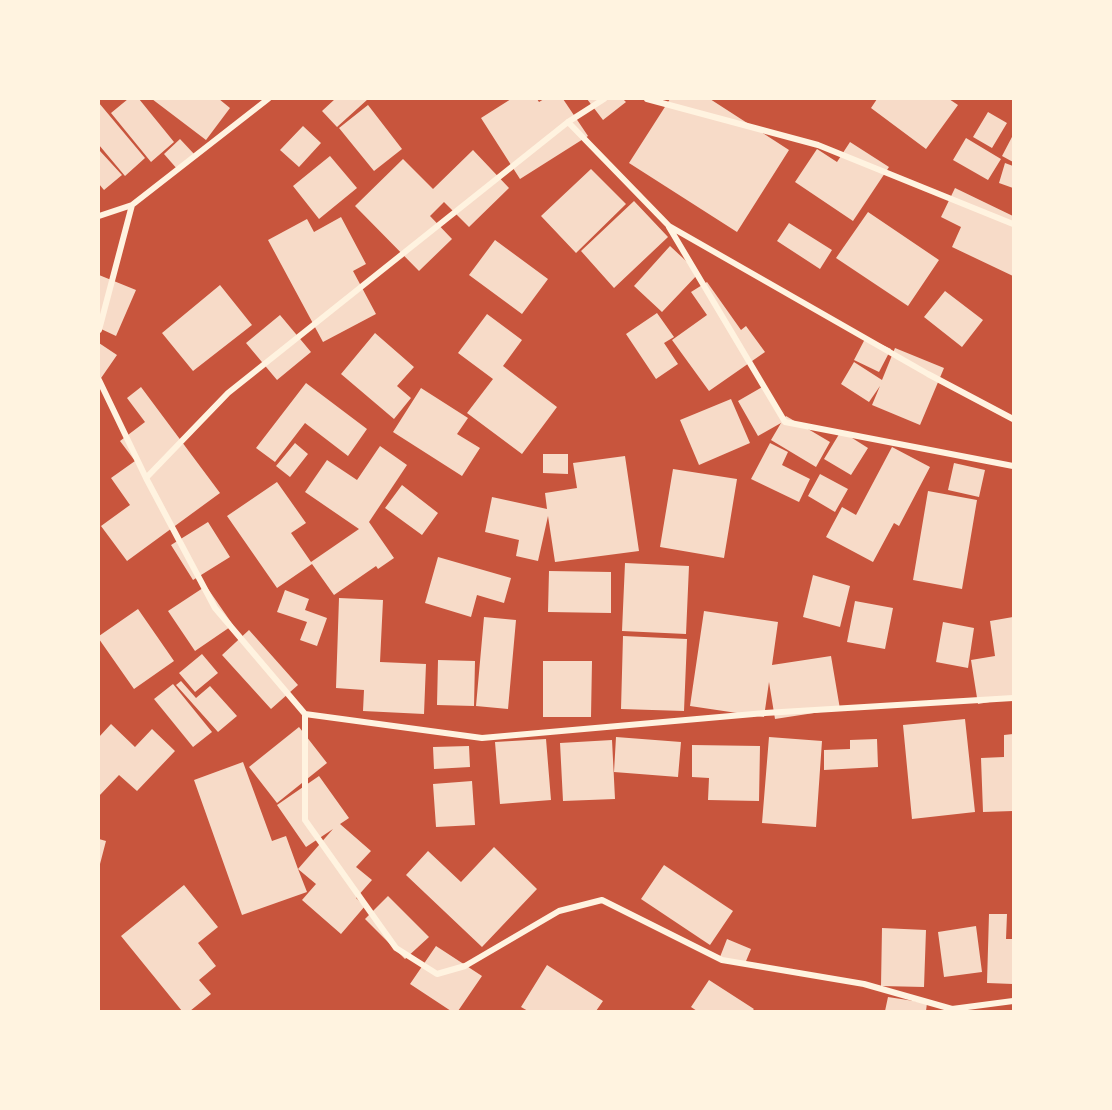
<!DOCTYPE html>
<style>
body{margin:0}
#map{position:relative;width:1112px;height:1110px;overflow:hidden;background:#c8553d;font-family:Raleway,sans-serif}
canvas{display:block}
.frame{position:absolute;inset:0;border:100px solid #fff3e0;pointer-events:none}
</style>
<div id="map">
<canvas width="1112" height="1110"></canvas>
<div class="frame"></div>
</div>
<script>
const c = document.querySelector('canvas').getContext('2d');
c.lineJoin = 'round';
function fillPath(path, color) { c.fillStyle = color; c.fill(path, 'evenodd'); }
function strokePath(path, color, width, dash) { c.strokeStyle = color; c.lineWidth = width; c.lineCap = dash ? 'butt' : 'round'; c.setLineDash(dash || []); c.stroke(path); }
fillPath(new Path2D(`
 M128 99H139L174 142 151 162 111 113Z
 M152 99H219L230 108 206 140Z
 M335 99H368L337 127 322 111Z
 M511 99H537L539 102 544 99H563L588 136 520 179 481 118Z
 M587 99H623L626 102 603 120Z
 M670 99H710L789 150 737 232 629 163Z
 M877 99H949L958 105 926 149 871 108Z
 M99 103 145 158 125 176 99 145Z
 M368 105 402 149 374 171 339 128Z
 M988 112 1007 123 992 148 973 137Z
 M303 126 321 143 299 167 280 150Z
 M1013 135V162L1002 156Z
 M966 138 1001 159 988 180 953 160Z
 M180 139 195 155 178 170 164 154Z
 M850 142 889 167 853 221 795 182 817 149 837 162Z
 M473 150 509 188 469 227 444 202 430 216 452 239 419 271 355 206 403 159 433 189Z
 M100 151 122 175 104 190 99 184Z
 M330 156 357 188 319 219 293 186Z
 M1005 163 1013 166V188L999 183Z
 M591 169 626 204 576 253 541 216Z
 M955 188 1013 216V276L952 247 961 227 941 217Z
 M634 201 668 237 614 288 581 251Z
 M868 212 939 260 908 306 836 258Z
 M341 217 366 264 353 271 376 314 323 342 268 240 307 219 314 232Z
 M789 223 832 250 820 269 777 241Z
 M495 240 548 279 522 314 469 275Z
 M670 246 699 273 662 312 634 286Z
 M99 275 136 290 116 336 99 328Z
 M707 282 741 330 746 326 765 352 709 391 672 340 707 315 691 292Z
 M220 285 252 325 193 371 162 333Z
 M945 291 983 320 962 347 924 317Z
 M657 313 674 337 664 343 678 364 656 379 626 334Z
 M487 314 522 340 503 366 557 407 522 454 467 413 493 379 458 353Z
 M280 315 311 352 277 380 246 343Z
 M375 333 414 367 397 386 411 398 394 419 341 374Z
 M866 337 891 349 879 372 854 360Z
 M99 343 117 355 99 381Z
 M895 348 944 368 920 425 872 405 880 386 869 402 841 384 854 362 882 380Z
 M306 383 367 429 348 456 305 423 275 462 256 448Z
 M764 386 783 420 786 416 830 442 816 467 771 440 781 423 758 436 738 401Z
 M141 387 220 493 127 561 101 526 130 505 111 478 135 461 120 441 145 422 127 398Z
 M421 388 468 418 457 434 480 448 462 476 393 432Z
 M731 399 750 443 699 465 680 420Z
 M841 431 868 448 851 475 824 459Z
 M295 443 308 454 290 477 276 466Z
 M770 443 788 452 782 465 810 479 799 502 751 479Z
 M380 446 407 465 369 522 394 558 378 569 376 566 334 595 312 564 277 588 227 516 277 482 306 523 291 533 311 562 359 529 305 492 327 460 357 480Z
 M892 447 930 467 899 526 894 523 873 562 826 537 842 507 856 515Z
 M543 454H568V474L543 473Z
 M625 456 639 551 555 562 548 516 538 561 516 556 519 540 485 532 492 497 547 509 545 493 577 488 573 463Z
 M954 463 985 470 979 497 948 490Z
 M673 469 737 479 724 558 660 547Z
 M820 474 848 489 835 512 808 496Z
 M402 485 438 513 422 535 385 508Z
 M928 491 977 500 962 589 913 580Z
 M208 522 230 557 193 580 171 545Z
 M438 557 511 578 504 603 477 595 471 617 425 603Z
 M625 563 689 566 686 634 622 631Z
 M549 571 611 572V613L548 612Z
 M813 575 850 586 840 627 803 617Z
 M206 586 233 625 195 651 168 611Z
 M285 590 309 599 305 610 327 618 317 646 300 640 307 622 277 612Z
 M339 598 383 600 380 662 426 664 424 714 363 711 364 690 336 688Z
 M855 601 893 608 885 649 847 642Z
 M138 609 174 661 134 689 99 639V636Z
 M704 611 778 622 772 665 831 656 840 709 775 719 769 682 764 717 690 706Z
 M484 617 516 620 508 709 476 706Z
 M1013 617V698L978 704 971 660 995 656 990 621Z
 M943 622 974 628 968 668 936 662Z
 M249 630 298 685 271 709 222 655Z
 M623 636 687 639 684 711 621 709Z
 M202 654 218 673 195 692 179 673Z
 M438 660 475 661 474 706 437 705Z
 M543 661H592L591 717H543Z
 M181 681 196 698 210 686 237 716 218 732 176 685Z
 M173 684 212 732 193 747 154 699Z
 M965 719 975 812 912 819 903 725Z
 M111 724 135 747 152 729 175 751 137 791 119 775 99 796V737Z
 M299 727 327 763 277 803 249 767Z
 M1013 734V811L983 812 981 758 1004 757V735Z
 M616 737 681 742 678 777 614 772Z
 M769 737 822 741 816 827 762 823Z
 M546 739 551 800 500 804 495 742Z
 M877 739 878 767 824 770V750L850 749V740Z
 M612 740 615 799 563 801 560 743Z
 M692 745 760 746 759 801 708 800 709 778 692 777Z
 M469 746 470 767 434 769 433 747Z
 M243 762 272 841 286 836 298 869 333 829 306 847 277 805 319 776 349 818 340 824 371 851 356 867 372 880 356 898 365 906 341 934 302 900 316 884 298 869 307 892 242 915 194 780Z
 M472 781 475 825 436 827 433 784Z
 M99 839 106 841 100 864H99Z
 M494 847 537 889 482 947 406 875 428 851 461 882Z
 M664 865 733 911 710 945 641 899Z
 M184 885 218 927 198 943 216 966 199 980 211 994 190 1011H182L121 936Z
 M388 896 429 937 405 959 365 919Z
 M989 914H1007L1006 939H1013V984L987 983Z
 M976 926 982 972 944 977 938 932Z
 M882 928 926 930 924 987 881 986Z
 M727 939 751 949 744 966 720 957Z
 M436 946 482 976 458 1011H451L410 984Z
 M547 965 603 1001 596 1011H528L521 1007Z
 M709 980 754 1009 752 1011H697L691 1007Z
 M888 997 927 1003 926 1011H885Z`), '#f7dbc8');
strokePath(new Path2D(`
 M604 99 568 122 228 393 146 478 215 608 305 714 482 738 765 713 1013 698
 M647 99 818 145 1013 224
 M568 122 669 226 928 374 1013 419
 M99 216 132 205 268 99
 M669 227 785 422 1013 466
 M99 330 132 205
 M99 380 146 478
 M305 714V820L396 948 437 974 465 966 559 911 602 900 722 960 864 984 952 1009 1013 1001`), '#fff3e0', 6);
</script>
